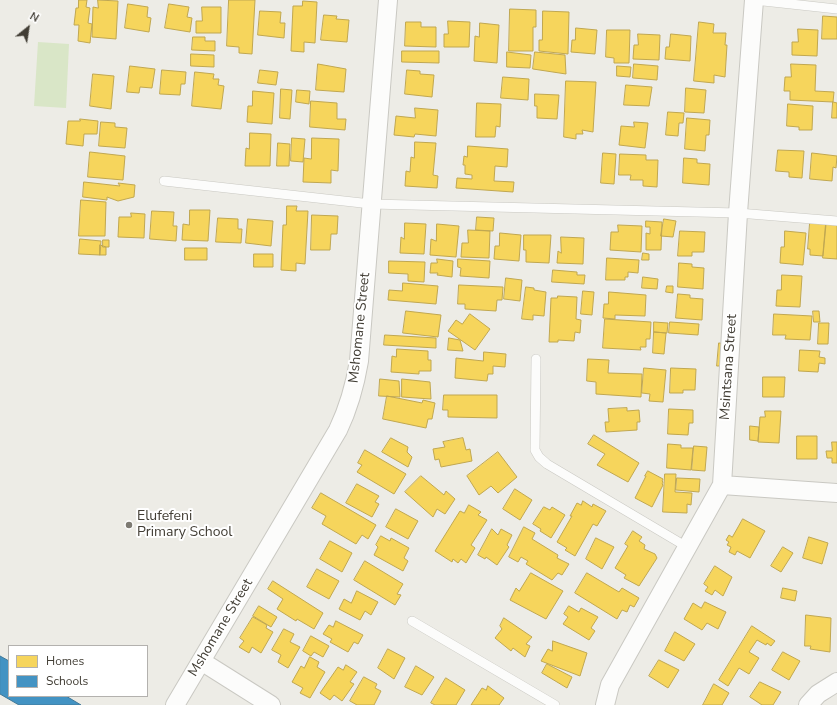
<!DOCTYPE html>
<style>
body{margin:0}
#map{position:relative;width:837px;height:705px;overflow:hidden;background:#edece6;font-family:"Nunito Sans",sans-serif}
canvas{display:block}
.legend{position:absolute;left:8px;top:645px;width:140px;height:52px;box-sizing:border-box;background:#fff;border:1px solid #b3b1ae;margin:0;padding:5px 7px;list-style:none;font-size:12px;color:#413d34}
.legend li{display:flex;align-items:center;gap:8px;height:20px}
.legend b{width:20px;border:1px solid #b3b1ae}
.north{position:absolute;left:8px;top:8px;width:40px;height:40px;-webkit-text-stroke:3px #fff;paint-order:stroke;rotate:30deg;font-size:11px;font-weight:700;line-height:16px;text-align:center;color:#413d34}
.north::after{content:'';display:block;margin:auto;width:14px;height:18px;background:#413d34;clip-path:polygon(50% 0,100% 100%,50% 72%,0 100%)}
</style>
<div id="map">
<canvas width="837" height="705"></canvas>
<ul class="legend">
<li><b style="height:11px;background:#f6d55c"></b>Homes</li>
<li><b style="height:11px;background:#4393c3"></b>Schools</li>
</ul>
<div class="north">N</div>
</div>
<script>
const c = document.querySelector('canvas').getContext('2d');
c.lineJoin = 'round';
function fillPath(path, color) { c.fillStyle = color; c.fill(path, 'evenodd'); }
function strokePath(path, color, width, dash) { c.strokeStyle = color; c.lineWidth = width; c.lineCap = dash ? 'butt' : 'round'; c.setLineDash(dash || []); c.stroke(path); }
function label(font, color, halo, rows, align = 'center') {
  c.font = font + ' "Nunito Sans",sans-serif'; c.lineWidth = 4; c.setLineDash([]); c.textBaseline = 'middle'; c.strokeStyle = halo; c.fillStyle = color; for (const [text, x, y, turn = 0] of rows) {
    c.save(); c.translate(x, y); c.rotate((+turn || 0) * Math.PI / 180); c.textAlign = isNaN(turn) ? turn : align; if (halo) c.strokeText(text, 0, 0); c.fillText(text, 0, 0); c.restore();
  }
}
fillPath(new Path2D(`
 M38 42 69 44 66 108 34 106Z`), '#d9e6c7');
const homes = new Path2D(`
 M79 0H87L86 7 90 8 88 23 92 24 90 43 78 41 79 25H74L76 8H78Z
 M98 0 118 1 116 39 92 37 93 7 98 8Z
 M229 0H255L252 54 239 53V47L227 46Z
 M303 1 317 2 315 43 304 42V52L291 51 293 6H302Z
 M128 4 148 7 147 17 151 18 149 32 125 28Z
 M169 4 189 7 187 17 192 18 190 32 165 28Z
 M202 7H221V33H196V21H202Z
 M510 9 536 10V27H533V51H509Z
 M260 11 281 12 280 23H285L284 38 258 35Z
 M543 11 569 12 568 54 539 51V40H542Z
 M324 15 337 16 336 19 349 20 347 42 321 40Z
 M823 16 837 17V39H822Z
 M448 21 470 22 469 47H444V34H448Z
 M406 22H421V27H436V47L405 46Z
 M699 22 714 24 713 33H726L725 45H727L725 77 714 75V83L694 81Z
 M480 23 499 25 497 63 474 61 475 36 479 37Z
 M576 28 597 30 595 54 571 52 572 40H575Z
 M798 29 818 30 817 56 792 55V42H798Z
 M607 30H630L629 63H614V58L606 57Z
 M638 34 660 35 659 60 633 59 634 45H638Z
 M671 34 691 36 690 61 665 59 666 47H669Z
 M193 37H205V41H215V51L192 50Z
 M402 51H439V63L402 62Z
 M507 52 531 55 530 68 507 67Z
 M535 52 565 55 566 74 533 69Z
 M191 54 214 55V67L191 66Z
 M318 64 346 69 344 92 316 90Z
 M634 64 658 66 657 80 633 78Z
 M791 64 816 65 815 91 834 92 833 102 790 100V91H784L785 77H791Z
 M130 66 155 69 152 88 140 87 139 93 127 92Z
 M617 66 631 67 630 77 617 76Z
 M162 70 186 72 185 84H181L180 95 160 94Z
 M260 70 278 72 276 85 258 83Z
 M407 70 420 71V74L434 75 432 97 405 94Z
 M195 72 214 74 213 79H219L218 85 224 86 221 109 192 106Z
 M93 74 114 76 111 109 90 106Z
 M503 77 529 79 528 100 501 98Z
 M566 81 596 82 593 132 582 130 583 134H576V139L564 137Z
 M626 85 652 87 649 106 624 105Z
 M686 88 706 90 704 113 685 112Z
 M281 89 292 90 290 119 280 118Z
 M297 90 310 91 309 104 296 102Z
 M253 91 274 93 272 124 247 122 248 106H252Z
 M535 94 559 95 557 119 537 118V106H535Z
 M311 101 337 103V119H346L345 130 310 127Z
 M833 102 837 103V118H832Z
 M477 103 501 104 500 127 496 126 495 137H476Z
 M788 104 813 106 812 130H799V127L787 126Z
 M415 108 438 110 436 136 415 134 414 137 394 135 396 116 415 118Z
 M668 112 684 113 683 123H679L678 136 666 135Z
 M687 118 710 120 709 135H706L705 151 685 149Z
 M80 119 98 121 97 134H84L83 146 66 144 68 121H80Z
 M101 122 115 123V127L127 128 125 148 99 146Z
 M634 122 648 123 645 148 619 145 621 126 634 127Z
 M250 133 271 134 270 166H245L246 148 249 149Z
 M292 138 305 139 303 162 291 161Z
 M312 138 339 139 338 171 331 170V183L303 182 304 158 311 159Z
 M415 142 436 143 433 175 438 176 437 188 405 186 406 171 410 172 411 157 414 158Z
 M278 143 290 144 289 166H277Z
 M468 146 508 149 507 167 495 166 494 181 514 182 513 192 456 188 457 178 472 179V175L465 174V165H463L464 156 467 157Z
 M778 150 804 151 802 178 789 177V172L776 171Z
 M90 152 125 156 123 180 88 177Z
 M603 153 616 154 614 184 601 183Z
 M812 153 837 156 836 168 833 167 832 181 810 179Z
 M620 154 646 155V160H658L657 187 643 186V180H630L631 175H619Z
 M684 158 697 159V163L710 164 709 185 683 183Z
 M84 182 120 186 118 183 135 185 134 197 118 201 107 197V200L83 197Z
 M81 200 106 202 105 236H79Z
 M287 206H297L296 211H308L305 264 296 263V271L281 270 283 225H286Z
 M190 210H210L208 241 182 240 183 224 189 225Z
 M152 211 174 212 173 226H177L176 241 150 239Z
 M131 213 145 214 144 238 118 237 119 217H131Z
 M312 215 338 216 337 234H331L330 250H311Z
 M477 217 494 218 493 231 476 230Z
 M218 218 238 219V229H242L241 243 216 242Z
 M248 219 273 221 271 246 246 243Z
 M664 219 676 221 673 237 661 236Z
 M646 221 662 222 661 250H646V233L650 234V227H646Z
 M405 223 426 224 424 254 400 253 401 237 404 239Z
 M810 223 826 224 823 256 810 255V249H808Z
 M437 224 459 226 456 257 430 255 431 239 436 241Z
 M826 224 837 225V259L823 258Z
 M618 225 642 226 641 252 610 250 611 232H618Z
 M468 230 490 231 489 258 461 257 462 243H468Z
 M680 231 705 232 704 252H692V256H678Z
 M785 231 806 233 803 265 780 263 781 247H784Z
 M500 233 521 235 519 261 494 259 495 246H499Z
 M524 235H551L549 263 526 262V250H524Z
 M561 237 584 238 583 264 557 263 558 251 561 253Z
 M80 239 101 241 100 255 79 254Z
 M103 240H109V247H103Z
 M100 245 106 247V255H100Z
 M185 248H207V260H185Z
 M643 253 649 254V260H642Z
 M254 254H273V267H254Z
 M607 258 639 260 638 273 628 272V277H625V280H606Z
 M437 259 453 261 452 277 437 275 438 273H430L431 263H437Z
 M458 259 490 261 489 278 460 276 461 268 458 267Z
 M389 261 425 262 424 282 408 281V274L389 273Z
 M679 263 692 264V267L704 268 703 289 678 287Z
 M553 270 577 272V275H585L584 284 552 282Z
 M782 275 802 276 800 307 776 306 777 290H781Z
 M643 277 658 279 657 289 642 288Z
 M506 278 522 280 520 301 504 299Z
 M403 283 438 286 436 304 388 300 389 290 402 291Z
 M459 285 503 287 502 300H497L496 311 465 309V304H458Z
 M667 286H673V293L666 292Z
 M526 287 534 288V290L546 292 544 316 533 315V320L522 319Z
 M583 291 594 292 592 315 581 314Z
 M609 292 646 295 645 316 615 315V319L603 318 604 304H608Z
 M678 294 690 295V298L703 299 702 320 676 318Z
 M558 296 577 297 576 319 581 320 580 333 575 332 574 341 558 340V342H549L551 298H557Z
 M406 311 441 315 438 337 403 333Z
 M813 311H819L820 322H814Z
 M470 314 490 329 475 350 448 331 456 320 462 324Z
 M774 314 812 316 810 340 785 339 786 335H773Z
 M605 319 651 322 650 339H646V347H640L641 350 603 348Z
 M654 322 668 323 667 333 654 332Z
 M670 322 699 324 698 335 669 333Z
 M819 323H829L828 344H818Z
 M654 332 666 333 664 354 653 353Z
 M385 335 436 338V348L384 345Z
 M449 338 460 340 463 351 448 350Z
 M719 343 726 344 725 366H717Z
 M397 349 428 351V360H431V371H419V374L391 372 392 356 396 357Z
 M800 350 820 351 819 357 825 358V364L819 363 818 372 799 371Z
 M484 352 506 354 505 367 493 366V374H488L487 381 455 378 456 358 483 361Z
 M588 359 609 360 608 373 642 374 641 397 596 394V382L587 381Z
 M644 368 666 370 663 402 649 401 650 394 642 393Z
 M671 368 696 369 695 390H683V393H670Z
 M763 377H785L784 397H763Z
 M380 379 399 381 400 397 379 396Z
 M402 379 430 382 431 399 402 397Z
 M444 395H497V418L448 417V410H443Z
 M387 396 422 403 423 400 435 403 432 419H428L426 428 383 419Z
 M627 408V411L639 410 640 422H637V430L606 432 605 422H609L608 409Z
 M669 409 693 410V423H689L688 435 668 434Z
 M765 411H781L779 443 758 442 760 417H765Z
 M750 426 759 427 758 441 750 440Z
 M594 435 639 463 628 482 597 465 605 454 588 444Z
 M797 436H817V459H797Z
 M391 438 408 447 407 452 412 457 408 467 382 452Z
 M463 438 466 450 470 449 472 461 441 467 439 459 435 460 433 449 445 447 443 442Z
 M832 442H837V463H832V458H827L826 451H832Z
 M668 444 681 445V448H693L691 470 667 468Z
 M694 446 707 447 705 471 692 470Z
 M365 450 406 474 394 494 357 472 362 465 358 463Z
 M498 452 517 477 498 493 491 486 479 495 467 476Z
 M648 471 663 479 662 481 663 482 662 484 663 485 652 507 635 498 646 476H645Z
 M665 474H676L675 492 692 493 691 505 687 504V513L663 512Z
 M421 476 444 495 446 491 455 499 445 514 437 509 433 517 405 492Z
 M677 478 700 479 699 492 676 490Z
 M357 484 379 496 375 502 379 504 372 517 346 503Z
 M515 489 532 500 520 520 503 509Z
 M321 493 376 525 368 539 362 535 356 544 322 524 326 516 312 508Z
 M583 501 592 507 593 504 606 511 597 526 593 524 575 556 565 550 567 548 557 542 572 516H570L577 503 581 505Z
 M469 505 481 512 478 515 487 520 471 545 475 548 466 563 461 559 458 563 453 559 452 562 435 551 460 511 464 513Z
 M544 507 550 510 552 507 565 515 551 538 540 531 541 529 533 524Z
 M396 509 418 521 408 539 386 527Z
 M743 519 765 531 750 558 737 551 735 555 729 552 731 547 727 545 729 542 726 540 729 535 732 537Z
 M524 527 535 533 532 539 558 555 557 558 569 564 562 575 558 573 552 580 526 564 528 561 521 557 518 562 509 557Z
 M492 529 498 535 501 529 512 535 507 545 509 547 497 565 486 557 485 559 478 555Z
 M633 531 642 537 639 541 645 545 644 549 655 554 657 558 639 586 624 578 626 575 615 568 628 546 625 544Z
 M381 536 390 541 391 538 409 548 404 558 408 561 403 571 374 555 378 547 376 545Z
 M809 537 828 543 822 564 803 558Z
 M596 538 614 547 602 569 586 559Z
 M330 541 352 553 342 572 320 559Z
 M783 547 793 553 781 572 771 566Z
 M365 561 403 584 397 594 401 595 395 605 354 580Z
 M715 566 732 577 723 596 715 590 712 595 705 591 708 587 704 584Z
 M317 569 339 581 329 599 307 587Z
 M531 573 563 591 546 619 510 600 516 588 519 591Z
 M587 573 619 592 622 588 639 598 634 607 630 605 627 612 622 610 617 619 575 593Z
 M273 581 323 613 314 629 297 619 296 621 277 609 283 599 268 589Z
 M783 588 797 591 795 601 781 598Z
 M357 591 378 602 371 615 365 611 360 620 339 609 344 599 351 603Z
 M705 602 726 612 718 629 707 623 702 630 684 619 693 603 701 608Z
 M259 606 277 617 271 627 253 616Z
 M569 606 579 612 581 608 598 617 591 628 595 631 589 640 563 624 568 617 564 614Z
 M806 615 831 618 830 652 810 649 811 646H805Z
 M253 617 267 625 266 628 273 632 261 653 252 647 249 653 239 647 244 641 240 638Z
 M504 618 532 637 526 644 530 646 525 657 513 648 511 651 495 638 502 629 500 626Z
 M336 621 363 635 358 644 354 642 348 652 330 642 332 639 323 634 329 625 333 627Z
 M752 626 775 641 771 646 767 643 766 645 757 640 749 652 759 658 749 674 739 668 728 686 719 680Z
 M284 629 294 634 290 642 300 647 288 668 278 662 281 655 272 650Z
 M675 632 695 644 684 661 665 651Z
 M311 636 329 646 323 657 314 652 311 656 303 651Z
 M553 641 587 653 580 676 541 661 548 649 552 651Z
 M388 649 405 658 394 679 378 668Z
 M783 652 800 661 789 680 772 670Z
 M310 657 319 662 317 667 325 672 310 698 300 693 303 688 292 682 301 666 304 668Z
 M659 660 679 670 668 688 649 676Z
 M547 664 572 677 567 688 542 673Z
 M346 665 357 672 350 682 354 684 342 701 334 695 330 700 320 693 338 667 343 670Z
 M416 666 434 677 422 695 405 687Z
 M364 677 377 684 375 688 381 691 374 705H357L350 701Z
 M446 678 465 690 456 705H435L431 703Z
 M760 682 781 692 773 705H762L750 697Z
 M714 684 729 693 722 705H703Z
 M488 686 504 698 499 705H471L482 688 486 690Z`);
fillPath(homes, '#f6d55c');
strokePath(homes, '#c0a750', 1);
const schools = new Path2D(`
 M0 656 9 661V696H66L81 705H19L0 694Z`);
fillPath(schools, '#4393c3');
strokePath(schools, '#427998', 1);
const lane = new Path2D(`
 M754 0 837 9
 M164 181 371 204 738 213 837 221
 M536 359 535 450 539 457 547 464 687 547
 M412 621 555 705`);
const street = new Path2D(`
 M722 485 837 493
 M201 661 271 705
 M175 705 338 430C349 407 355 385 359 361L388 0
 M605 705 610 685 722 485 738 213 754 0
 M808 705 818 694 837 682`);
strokePath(lane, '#c9c8c2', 10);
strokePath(street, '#c9c8c2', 20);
strokePath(lane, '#fcfcfb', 9);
strokePath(street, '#fcfcfb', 18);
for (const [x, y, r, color] of [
 [129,525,4,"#7d7a72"]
]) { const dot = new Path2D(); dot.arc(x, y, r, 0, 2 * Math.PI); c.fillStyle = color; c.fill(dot); strokePath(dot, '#fff', 1.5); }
label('14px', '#413d34', '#fff', [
 ["Mshomane Street",360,328,-84],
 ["Msintsana Street",729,367,-86],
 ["Mshomane Street",221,628,-59]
]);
label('14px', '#413d34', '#fff', [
 ["Elufefeni",137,517],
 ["Primary School",137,533]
], 'left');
</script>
